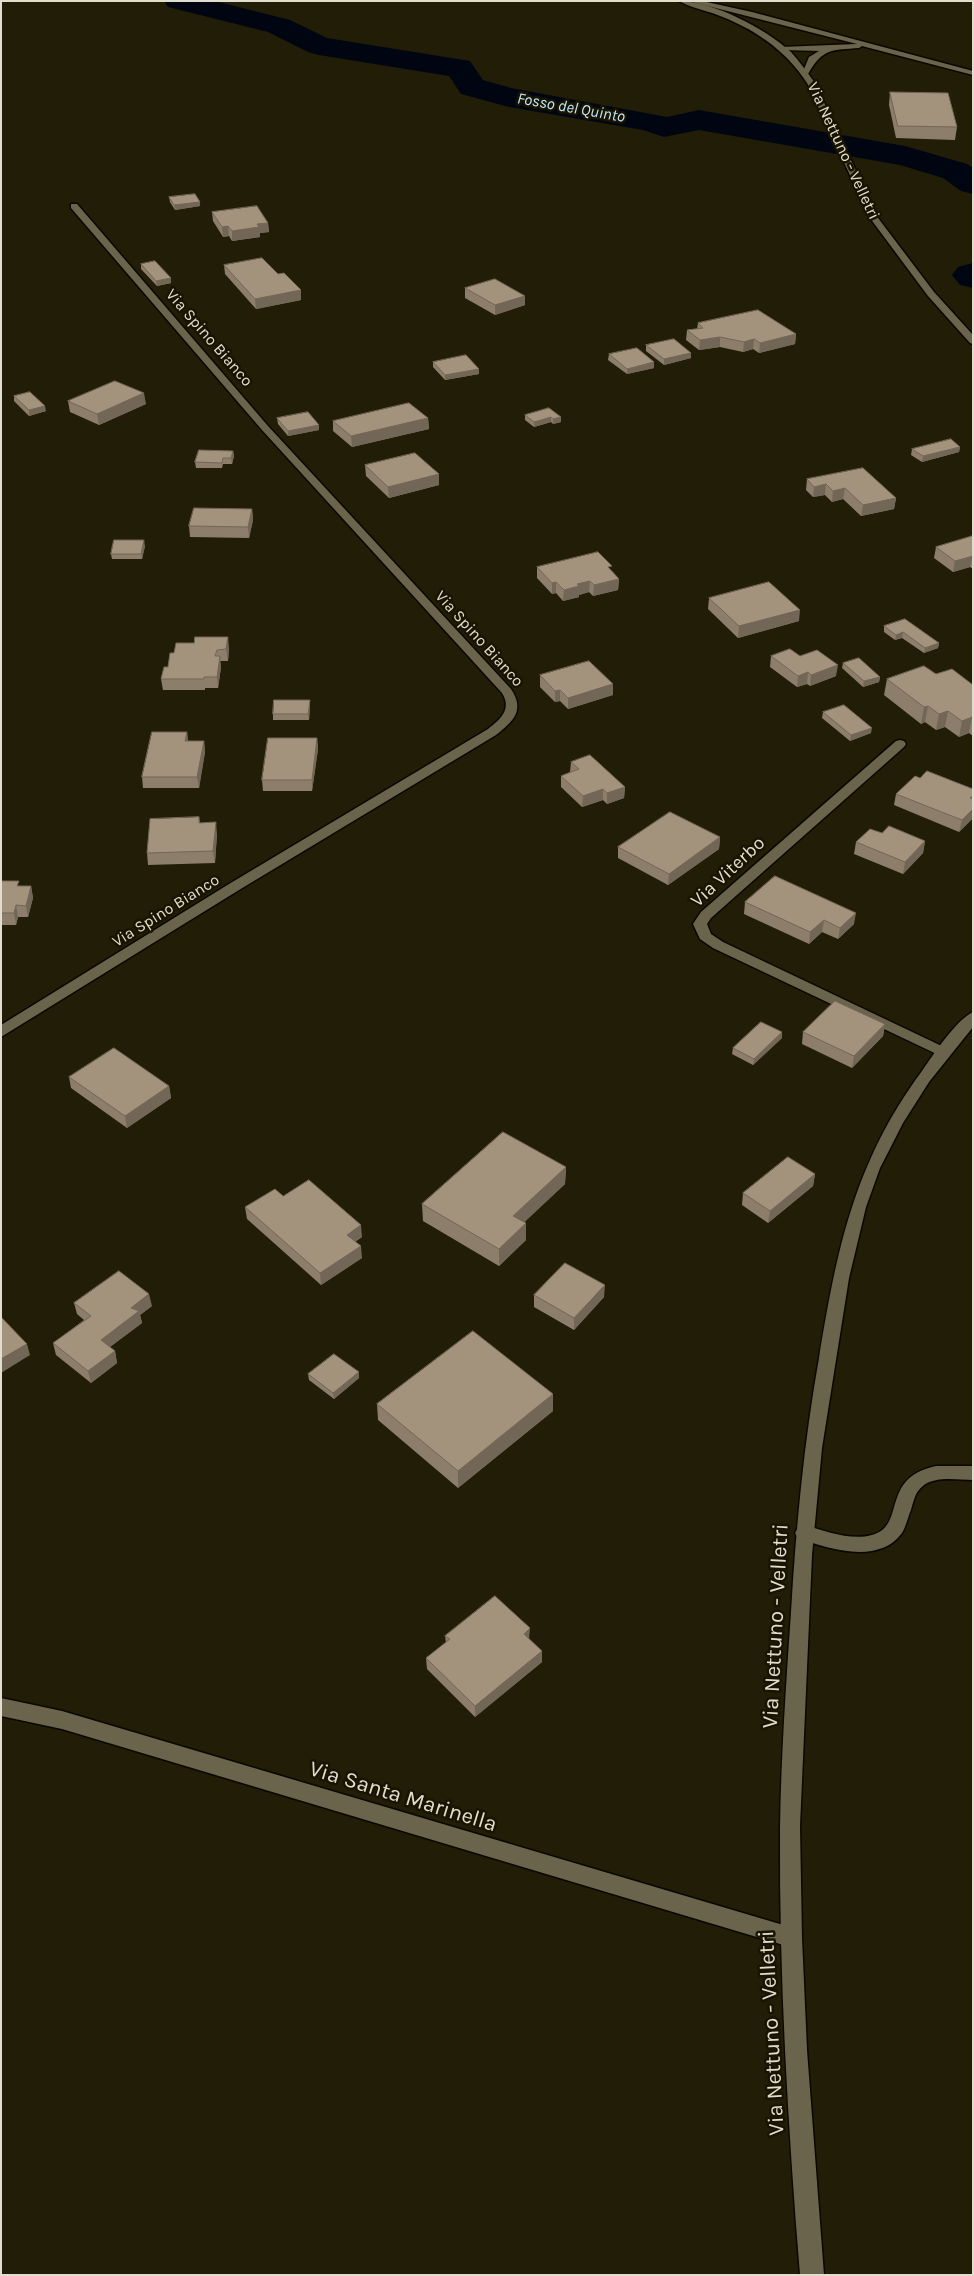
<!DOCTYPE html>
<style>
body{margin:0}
#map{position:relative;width:974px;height:2276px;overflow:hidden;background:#221d07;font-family:Karla,sans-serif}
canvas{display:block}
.frame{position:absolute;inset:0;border:2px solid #e1ded0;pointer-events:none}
</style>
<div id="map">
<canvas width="974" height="2276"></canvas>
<div class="frame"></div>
</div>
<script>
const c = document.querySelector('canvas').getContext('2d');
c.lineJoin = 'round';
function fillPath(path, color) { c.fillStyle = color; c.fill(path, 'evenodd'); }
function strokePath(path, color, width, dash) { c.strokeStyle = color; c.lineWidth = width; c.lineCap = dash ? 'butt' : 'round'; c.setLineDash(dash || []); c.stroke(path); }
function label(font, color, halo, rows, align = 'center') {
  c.font = font + ' Karla,sans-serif'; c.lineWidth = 5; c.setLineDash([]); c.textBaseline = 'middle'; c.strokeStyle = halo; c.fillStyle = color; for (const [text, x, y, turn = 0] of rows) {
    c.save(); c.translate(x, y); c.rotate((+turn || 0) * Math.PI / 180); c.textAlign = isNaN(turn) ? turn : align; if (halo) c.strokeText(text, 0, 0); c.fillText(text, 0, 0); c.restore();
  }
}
fillPath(new Path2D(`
 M164 1H215L290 20 327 38 470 61 483 80 511 88 667 117 699 110 905 146 967 164 973 168V194L961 191 943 178 900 165 699 130 664 137 643 130 509 107 461 94 449 76 319 55 308 52 268 32 168 7Z
 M973 263V288L960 285 952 275 958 267Z`), '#000611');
const street = new Path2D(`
 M688 1H702L752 12 973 71V75L862 46 859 48C832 50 823 48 808 74H802L809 57 819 51 782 50 778 48 780 47 857 44Z
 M71 204H77L268 426 511 689C525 710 514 721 496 735L239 890 1 1037V1025L229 884 488 729C501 719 512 709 502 693L262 430 71 208Z
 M900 740 904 741 906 744 904 747 711 918 707 924 711 934 723 942 948 1049 950 1052 948 1055 943 1057 713 948 700 939 693 924 701 912 896 741Z
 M936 1466H973V1480C958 1480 937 1476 924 1485 913 1493 914 1504 909 1515 907 1521 905 1528 902 1533 879 1565 828 1549 798 1538L795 1533 798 1528 804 1525C825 1531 851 1541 872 1535 907 1526 879 1478 936 1466Z
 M1 1698 62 1711 790 1927 797 1930 800 1937 797 1944 790 1947 62 1729 1 1716Z`);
const secondary = new Path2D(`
 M679 1C713 1 766 29 791 52 800 62 807 72 815 83L878 218 934 292 973 335V344L970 343 928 296 870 218 807 83C785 49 753 28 715 14 704 10 689 7 679 1Z
 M973 1012V1027L929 1082 903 1123 880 1168 866 1207 849 1278 822 1448 812 1555 800 1826 802 1938 807 2050 824 2275H800C788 2126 779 1978 780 1829 781 1757 786 1685 791 1612 796 1527 804 1442 819 1358 837 1249 854 1163 922 1071 933 1055 956 1020 973 1012Z`);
strokePath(street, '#0b0700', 3);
strokePath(secondary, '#0b0700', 3);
fillPath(street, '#69644b');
fillPath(secondary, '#69644b');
fillPath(new Path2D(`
 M890 92 957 127 955 140 896 138 889 105Z
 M169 197 200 206 175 210 170 202Z
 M212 212 268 223 269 232 260 233V237L232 241 229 236 223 237 213 221Z
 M141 264 171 283 157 286 141 269Z
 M224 265 278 274 301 290V300L256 309 225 274Z
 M465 288 525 305 495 315 465 298Z
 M698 323 796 334 795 344 759 353 753 349 743 352 720 347 699 350 686 340 687 330 697 329Z
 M646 345 691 358 664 365 646 351Z
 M609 354 654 362V368L627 374 608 360Z
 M433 362 479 369V374L445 380 433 367Z
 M14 396 46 411 29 416 14 401Z
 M68 401 146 404 99 425 70 412Z
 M525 415 561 417V422L553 424 551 422 534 427 525 420Z
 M277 418 319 430 288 436 278 424Z
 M428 418 429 429 352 447 333 431V421Z
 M960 447 959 452 922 462 911 455 912 449Z
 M233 451 234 456 232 464H223L222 468H196L195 462Z
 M365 465 439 474V485L389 498 366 476Z
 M807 479 896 498 894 509 861 516 843 499 832 502 825 495 813 497 806 490Z
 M252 509 253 520 249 538 190 537 189 526Z
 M973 536V569L970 567 953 572 934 558 936 547Z
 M145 546 142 559H112L111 554Z
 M537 567 612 571 619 579 618 590 593 596 589 592 579 595V597L563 601 556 593 552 594 537 578Z
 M709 598 799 621 738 638 708 609Z
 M884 626 939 643 938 648 924 653 902 638 895 640 884 632Z
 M229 648 228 661H220L221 667 218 688H205V690H163L161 679 168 667 170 653Z
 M771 656H800L836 676 810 686 807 684 797 687 770 667Z
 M843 663 880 677 879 682 863 687 842 668Z
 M936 674 973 685V736L969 733 959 737 945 727 936 730 925 722 921 724 884 695 887 679Z
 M540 675 613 695 568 709 560 701 555 702 540 687Z
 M310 700V706L309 720H273V714Z
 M823 712 871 733 850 741 822 718Z
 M187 732 188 741H204L205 752 199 788H143L142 777Z
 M317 738 318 749 312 791H263L262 780Z
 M571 762 625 787 624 798 607 804 603 800 582 807 561 787V776L570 772Z
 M920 778 973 789V818L959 832 894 805 896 794Z
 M199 817 200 823 217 834 215 863 148 865 147 853Z
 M882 833 925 841 923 853 903 874 854 854 856 842Z
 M720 837 719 849 668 885 618 858V847Z
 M1 881 20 886H31L33 898 28 917H18L16 925H1Z
 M745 902 854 924 838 939 822 932 809 944 744 914Z
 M885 1024 883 1036 852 1068 802 1044 803 1032Z
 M782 1032V1038L753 1065 732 1054 733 1048Z
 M69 1077 169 1086 171 1098 127 1128 71 1088Z
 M566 1167 565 1184 524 1222 526 1223V1240L499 1266 423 1221 422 1204Z
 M815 1174 813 1186 768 1223 742 1205 743 1193Z
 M283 1196 362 1237 355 1242 362 1258 321 1285 247 1219 245 1207Z
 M534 1295 604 1297 574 1330 534 1307Z
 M74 1303 152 1306 140 1315 142 1323 110 1347 115 1351 117 1363 91 1383 56 1355 53 1343 84 1320 77 1314Z
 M308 1374 359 1378 334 1399 309 1380Z
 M553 1394V1411L458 1488 378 1420 377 1404Z
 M445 1636 542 1651V1662L475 1717 427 1669 426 1658 446 1643Z`), '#8c7e6b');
fillPath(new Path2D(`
 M200 202V206L175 210 174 205Z
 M268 223 269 232 260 233V237L232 241V231L257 224Z
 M228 226 229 236 223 237 222 227Z
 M171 278V283L157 286 156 281Z
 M301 290V300L256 309 255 299Z
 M525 296V305L495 315V305Z
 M796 334 795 344 759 353 760 343Z
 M720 337V347L699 350 700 340Z
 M754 339 753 349 743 352 744 342Z
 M691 353V358L664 365V359Z
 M654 362V368L627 374V369Z
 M479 369V374L445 380V375Z
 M144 393 146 404 99 425 97 414Z
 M45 406 46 411 29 416V410Z
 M551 417V422L534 427V422Z
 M561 417V422L553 424V419Z
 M428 418 429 429 352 447 351 436Z
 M319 425V430L288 436V431Z
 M960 447 959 452 922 462 923 456Z
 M233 451 234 456 232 464 231 458Z
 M439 474V485L389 498 388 487Z
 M826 484 825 495 813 497 814 487Z
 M845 488 843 499 832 502 833 491Z
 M896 498 894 509 861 516 863 505Z
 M252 509 253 520 249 538 248 527Z
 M144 540 145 546 142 559 141 554Z
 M973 556 970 567 953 572 955 561Z
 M619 579 618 590 593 596 594 585Z
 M590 581 589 592 579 595V597L563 601 564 590 577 584Z
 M556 582V593L552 594V583Z
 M800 610 799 621 738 638 739 626Z
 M903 632 902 638 895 640 896 635Z
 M228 637 229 648 228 661 226 649Z
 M939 643 938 648 924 653 925 648Z
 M220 656 221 667 218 688 217 677Z
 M838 665 836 676 810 686 811 675Z
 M808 672 807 684 797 687 798 676Z
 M880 677 879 682 863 687 864 681Z
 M613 684V695L568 709V698Z
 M560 690V701L555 702V691Z
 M310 700V706L309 720 308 714Z
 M928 706 925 722 921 724 924 707Z
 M948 711 945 727 936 730 939 714Z
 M972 717 969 733 959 737 962 721Z
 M872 728 871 733 850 741 851 735Z
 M187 732 188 743 185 741Z
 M317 738 318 749 312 791V780Z
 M204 741 205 752 199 788 197 777Z
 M625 787 624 798 607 804V793Z
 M603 789V800L582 807 583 796Z
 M973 809V818L959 832 962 820Z
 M216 822 217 834 215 863 213 851Z
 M720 837 719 849 668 885 669 874Z
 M925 841 923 853 903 874 905 862Z
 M31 886 33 898 28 917 26 906Z
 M16 905 18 917 16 925 14 913Z
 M856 913 854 924 838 939 840 928Z
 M824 920 822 932 809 944 810 932Z
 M885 1024 883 1036 852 1068 854 1056Z
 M782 1032V1038L753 1065 754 1059Z
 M169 1086 171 1098 127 1128 125 1116Z
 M566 1167 565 1184 513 1233V1216Z
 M815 1174 813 1186 768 1223 770 1211Z
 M526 1223V1240L499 1266V1249Z
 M361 1225 362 1237 348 1246 347 1235Z
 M361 1246 362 1258 321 1285 320 1273Z
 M605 1285 604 1297 574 1330V1318Z
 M149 1294 152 1306 140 1315 142 1323 103 1352 101 1340 131 1308Z
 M27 1344 30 1355 1 1373V1359Z
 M115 1351 117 1363 91 1383 88 1371Z
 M359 1372V1378L334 1399 333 1393Z
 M553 1394V1411L458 1488V1471Z
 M530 1628 529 1640 524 1634Z
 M542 1651V1662L475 1717V1706Z`), '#726657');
const building = new Path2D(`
 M890 92 948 93 957 127 898 126Z
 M195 194 200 202 174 205 169 197Z
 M257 206 268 223 257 224 259 227 232 231 228 226 222 227 212 212Z
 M262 258 278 274 284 273 301 290 255 299 224 265Z
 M155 261 171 278 156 281 141 264Z
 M495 279 525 296 495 305 465 288Z
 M758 310 796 334 760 343 754 339 744 342 720 337 700 340 687 330 703 328 698 323Z
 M674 339 691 353 664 359 646 345Z
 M637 348 654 362 627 369 609 354Z
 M466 355 479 369 445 375 433 362Z
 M115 381 144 393 97 414 68 401Z
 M30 392 45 406 29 410 14 396Z
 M409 403 428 418 351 436 333 421Z
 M549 408 561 417 553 419 551 417 534 422 525 415Z
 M308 412 319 425 288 431 277 418Z
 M951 439 960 447 923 456 912 449Z
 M199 450 233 451 231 458H223L222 463 195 462Z
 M415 453 439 474 388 487 365 465Z
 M863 468 896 498 863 505 845 488 833 491 826 484 814 487 807 479Z
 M194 508 252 509 248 527 189 526Z
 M973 536V556L955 561 936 547Z
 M114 540H144L141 554H111Z
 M598 552 612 566 608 567 619 579 594 585 590 581 577 584 579 586 564 590 556 582 552 583 537 567Z
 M769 582 800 610 739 626 709 598Z
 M905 619 939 643 925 648 903 632 896 635 884 626Z
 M195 637H228L226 649 217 650 215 656H220L217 677H204V679H161L164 667H168L170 653H174L176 643H194Z
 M790 649 800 656 817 650 838 665 811 675 808 672 798 676 771 656Z
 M859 658 880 677 864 681 843 663Z
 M589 661 613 684 568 698 560 690 555 691 540 675Z
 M924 666 936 674 952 669 973 685V718L972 717 962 721 948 711 939 714 928 706 924 707 887 679Z
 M274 700H310L308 714H273Z
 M844 705 872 728 851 735 823 712Z
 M152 732H187L185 741H204L197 777H142Z
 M268 738H317L312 780H262Z
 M590 755 625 787 607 793 603 789 583 796 561 776 579 769 571 762Z
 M927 771 973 789V795L970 798 973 799V809L962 820 896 794 915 776 920 778Z
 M670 812 720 837 669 874 618 847Z
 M199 817V823L216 822 213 851 147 853 150 819Z
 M889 826 925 841 905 862 856 842 870 829 882 833Z
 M775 876 856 913 840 928 824 920 810 932 745 902Z
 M1 881H19L17 886H31L26 906 16 905 14 913H1Z
 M835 1001 885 1024 854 1056 803 1032Z
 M761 1022 782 1032 754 1059 733 1048Z
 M114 1048 169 1086 125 1116 69 1077Z
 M503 1132 566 1167 513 1216 526 1223 499 1249 422 1204Z
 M788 1157 815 1174 770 1211 743 1193Z
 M309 1180 361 1225 347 1235 361 1246 320 1273 245 1207 275 1189 283 1196Z
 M565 1263 605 1285 574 1318 534 1295Z
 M119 1271 149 1294 131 1308 139 1311 101 1340 115 1351 88 1371 53 1343 91 1316 74 1303Z
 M1 1317 27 1344 1 1359Z
 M473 1331 553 1394 458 1471 377 1404Z
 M334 1354 359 1372 333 1393 308 1374Z
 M495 1596 530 1628 524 1634 542 1651 475 1706 426 1658 450 1639 445 1636Z`);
fillPath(building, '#a3927c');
strokePath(building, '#726657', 1);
label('italic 16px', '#c2e8fc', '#181401', [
 ["Fosso del Quinto",571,108,10]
]);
label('16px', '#e1ded0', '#181401', [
 ["Via Nettuno - Velletri",843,151,65],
 ["Via Spino Bianco",209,338,49],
 ["Via Spino Bianco",479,639,48],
 ["Via Spino Bianco",166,911,-32]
]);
label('19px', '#e1ded0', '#181401', [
 ["Via Viterbo",728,872,-43]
]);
label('22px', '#e1ded0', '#181401', [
 ["Via Nettuno - Velletri",776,1626,-87],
 ["Via Santa Marinella",403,1797,17],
 ["Via Nettuno - Velletri",772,2033,-93]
]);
</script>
